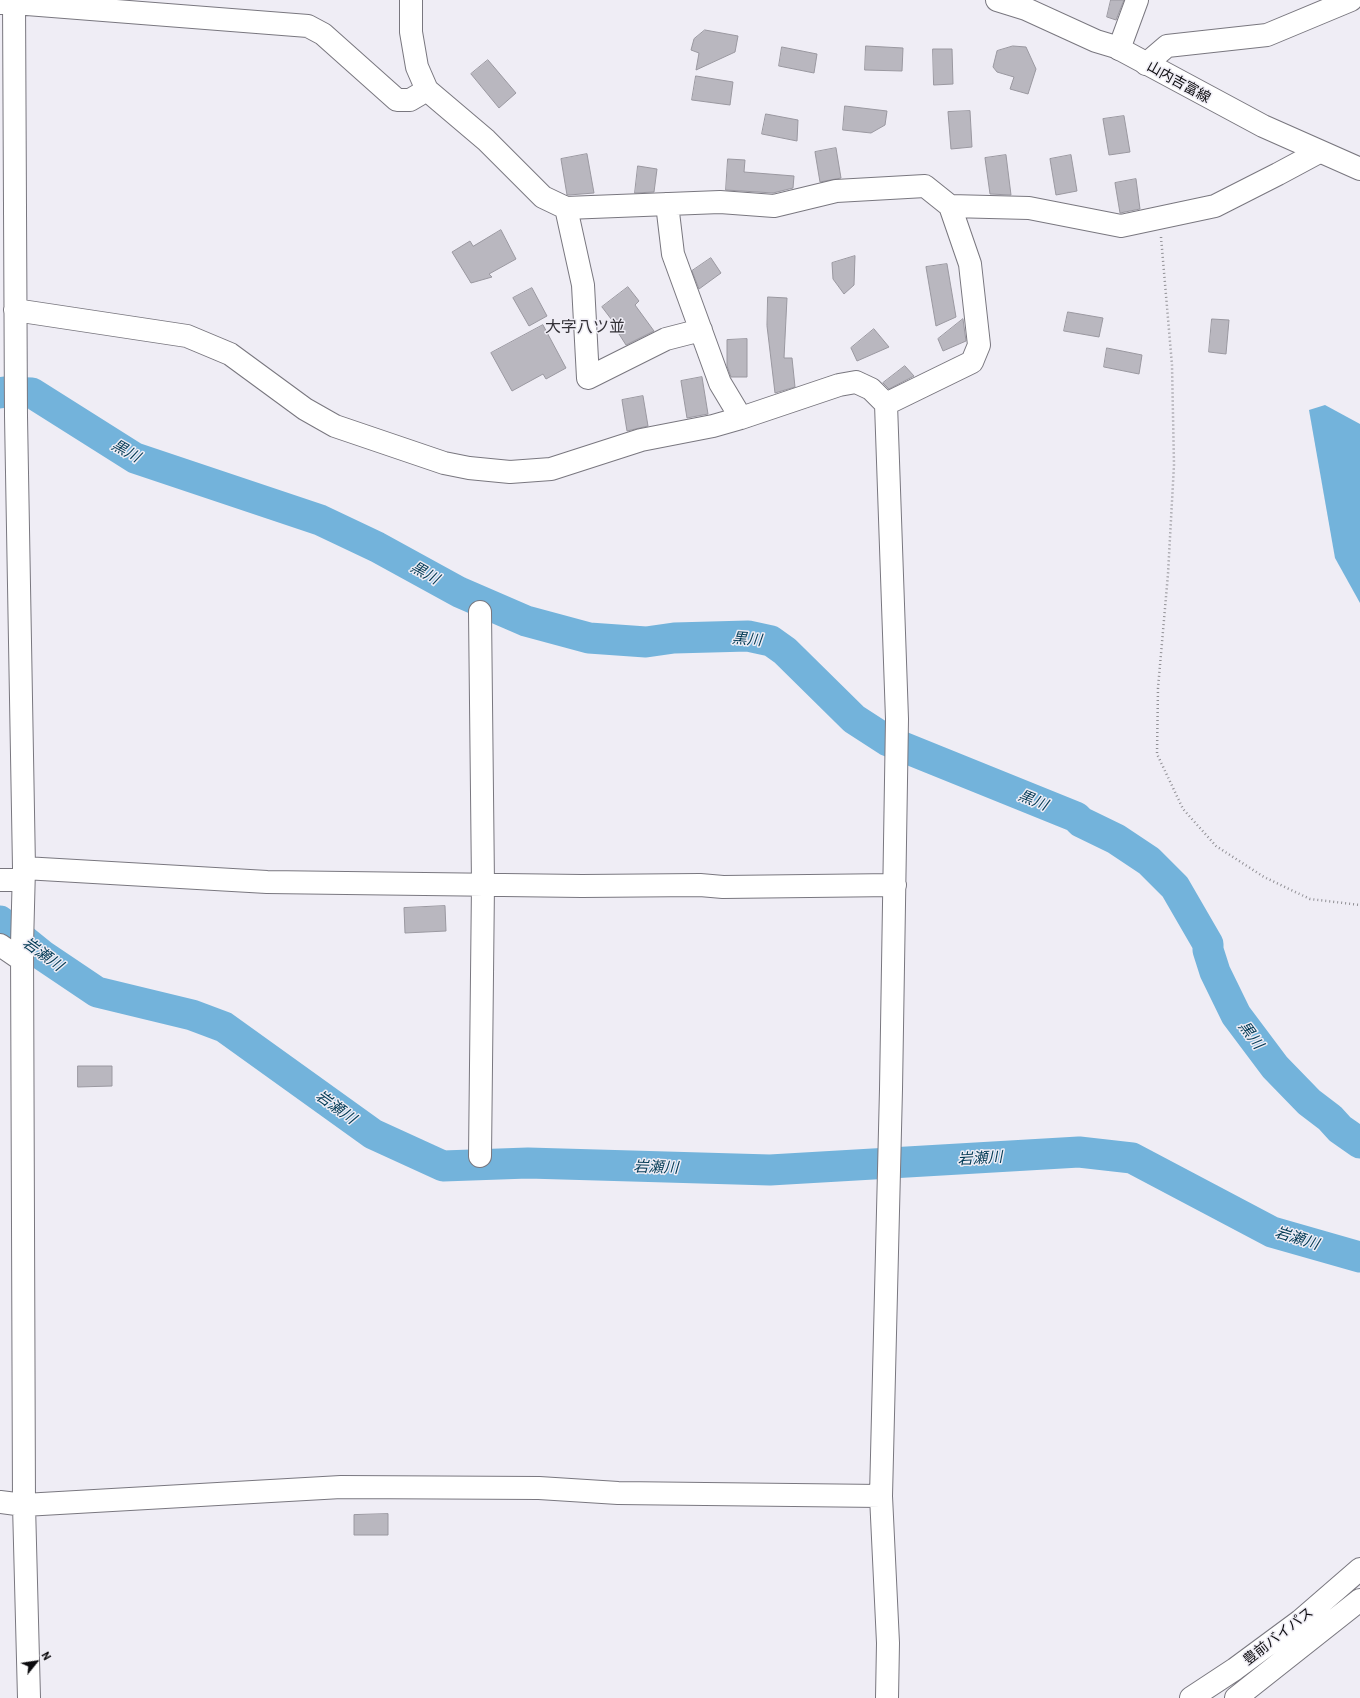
<!DOCTYPE html>
<meta charset="utf-8">
<style>
body{margin:0}
#map{position:relative;width:1360px;height:1698px;overflow:hidden;background:#efedf5;font-family:Barlow,sans-serif}
canvas{display:block}
.north{position:absolute;left:16px;top:1642px;width:40px;height:40px;-webkit-text-stroke:3px #efedf5;paint-order:stroke;rotate:60deg;font-size:11px;font-weight:700;line-height:16px;text-align:center;color:#0c0b0e}
.north::after{content:'';display:block;margin:auto;width:14px;height:18px;background:#0c0b0e;clip-path:polygon(50% 0,100% 100%,50% 72%,0 100%)}
</style>
<div id="map">
<canvas width="1360" height="1698"></canvas>
<div class="north">N</div>
</div>
<script>
const c = document.querySelector('canvas').getContext('2d');
c.lineJoin = 'round';
function fillPath(path, color) { c.fillStyle = color; c.fill(path, 'evenodd'); }
function strokePath(path, color, width, dash) { c.strokeStyle = color; c.lineWidth = width; c.lineCap = dash ? 'butt' : 'round'; c.setLineDash(dash || []); c.stroke(path); }
function label(font, color, halo, rows, align = 'center') {
  c.font = font + ' Barlow,"Noto Sans JP",sans-serif'; c.lineWidth = 3; c.setLineDash([]); c.textBaseline = 'middle'; c.strokeStyle = halo; c.fillStyle = color; for (const [text, x, y, turn = 0] of rows) {
    c.save(); c.translate(x, y); c.rotate((+turn || 0) * Math.PI / 180); c.textAlign = isNaN(turn) ? turn : align; if (halo) c.strokeText(text, 0, 0); c.fillText(text, 0, 0); c.restore();
  }
}
fillPath(new Path2D(`
 M1325 405 1360 424V603L1335 558 1309 410Z`), '#73b3db');
strokePath(new Path2D(`
 M0 393 4 392 32 393 135 458 320 520 377 547 459 592 526 621 589 638 646 642 674 638 748 636 771 641 785 651 854 719 888 741 1076 817 1081 822 1116 839 1149 861 1175 887 1208 944V950L1215 972 1236 1015 1275 1067 1309 1102 1330 1118 1340 1129 1360 1143
 M0 921 42 955 97 992 192 1015 224 1027 373 1134 443 1166 528 1163 770 1170 1079 1152 1132 1158 1272 1232 1360 1257`), '#73b3db', 31);
const building = new Path2D(`
 M1111 0H1124L1116 20 1107 17Z
 M705 30 738 36 735 52 696 70 699 53 691 50 694 39Z
 M866 46 903 48 902 71 865 70Z
 M1013 46 1026 47 1036 69 1028 94 1010 89 1014 77 997 72 993 67 997 51Z
 M782 47 817 54 814 73 779 66Z
 M933 49H952L953 84 934 85Z
 M488 60 516 93 499 108 471 74Z
 M696 76 733 82 730 105 692 100Z
 M845 106 887 111 885 125 871 133 843 130Z
 M970 111 972 147 951 149 948 112Z
 M766 114 798 120 797 141 762 134Z
 M1124 116 1130 152 1109 155 1103 119Z
 M836 148 841 178 820 182 815 152Z
 M587 154 594 193 569 195H567L561 159Z
 M1006 155 1011 195 990 194 985 158Z
 M1071 155 1077 191 1056 195 1050 159Z
 M728 159 745 160 744 172 794 176 793 188 773 193 726 190Z
 M638 166 657 169 654 192 635 193Z
 M1136 179 1140 209 1120 213 1115 183Z
 M501 230 516 259 489 274 492 277 471 283 452 252 470 241 473 246Z
 M855 256 854 285 844 294 833 279 832 263Z
 M711 258 721 273 699 289 692 271Z
 M947 264 956 317 936 326 926 267Z
 M628 287 639 301 635 305 654 331 626 345 619 334 621 332 602 307Z
 M532 288 547 316 529 326 513 298Z
 M768 297 787 298 784 358H792L795 387 775 393 767 326Z
 M1068 312 1103 318 1099 337 1064 331Z
 M963 319 966 341 943 351 938 339Z
 M1212 319 1229 320 1226 354 1209 352Z
 M543 325 566 368 546 379 543 374 512 391 491 353Z
 M874 329 889 347 857 361 851 348Z
 M747 339V377H731L727 366V340Z
 M1107 348 1142 355 1139 374 1104 367Z
 M905 366 914 376 889 389 883 383Z
 M702 377 708 414 687 418 681 381Z
 M643 396 648 426 627 431 622 400Z
 M445 906 446 931 405 933 404 908Z
 M78 1066H112V1086L78 1087Z
 M388 1514V1535H354V1515Z`);
fillPath(building, '#b9b7bf');
strokePath(building, '#9a98a0', 1);
const minor = new Path2D(`
 M14 0 16 416 24 868 22 945 24 1505 29 1698
 M411 0V32L417 67 427 90 486 140 543 197 566 208 720 202 774 206 836 191 925 186 950 206 970 264 979 345 972 362 886 404 897 719 891 1089 881 1496 888 1643 887 1698
 M0 3H14L308 26 323 34 397 100H410L427 90
 M1119 49 1137 0
 M1146 64 1167 46 1267 35 1351 0
 M667 204 673 254 720 383 741 418
 M950 206 1029 208 1121 226 1215 206 1278 174 1319 152
 M566 208 583 285 588 378 666 339 701 330
 M15 310 187 336 230 354 305 409 335 426 444 463 469 468 510 472 551 469 641 440 713 426 741 418 839 385 856 382 871 389 886 404
 M480 612 483 884 480 1156
 M24 868 267 882 582 886 700 885 723 887 895 885
 M0 880H23
 M0 945 22 960
 M0 1502 24 1505 341 1487 539 1488 618 1493 881 1496`);
const major = new Path2D(`
 M997 0 1026 9 1096 41 1116 47 1263 126 1360 169`);
const highway = new Path2D(`
 M1191 1698 1235 1669 1300 1621 1360 1569
 M1236 1698 1360 1600`);
strokePath(minor, '#79777f', 24);
strokePath(major, '#79777f', 24);
strokePath(highway, '#79777f', 24);
strokePath(new Path2D(`
 M1161 237 1172 365 1174 465 1168 574 1158 688 1157 754 1183 809 1216 846 1264 877 1310 899 1360 905`), '#919095', 2.5, [1, 3]);
strokePath(minor, '#fff', 22);
strokePath(major, '#fff', 22);
strokePath(highway, '#fff', 22);
label('14px', '#0c0b0e', '#efedf5', [
 ["山内吉富線",1179,82,29],
 ["豊前バイパス",1278,1636,-38]
]);
label('italic 15px', '#023a55', '#efedf5', [
 ["黒川",126,451,29],
 ["黒川",425,573,29],
 ["黒川",747,639,5],
 ["黒川",1033,800,22],
 ["岩瀬川",43,954,36],
 ["黒川",1251,1035,53],
 ["岩瀬川",336,1107,36],
 ["岩瀬川",980,1158,-3],
 ["岩瀬川",656,1167,2],
 ["岩瀬川",1297,1238,17]
]);
label('16px', '#333137', '#efedf5', [
 ["大字八ツ並",585,327]
]);
</script>
